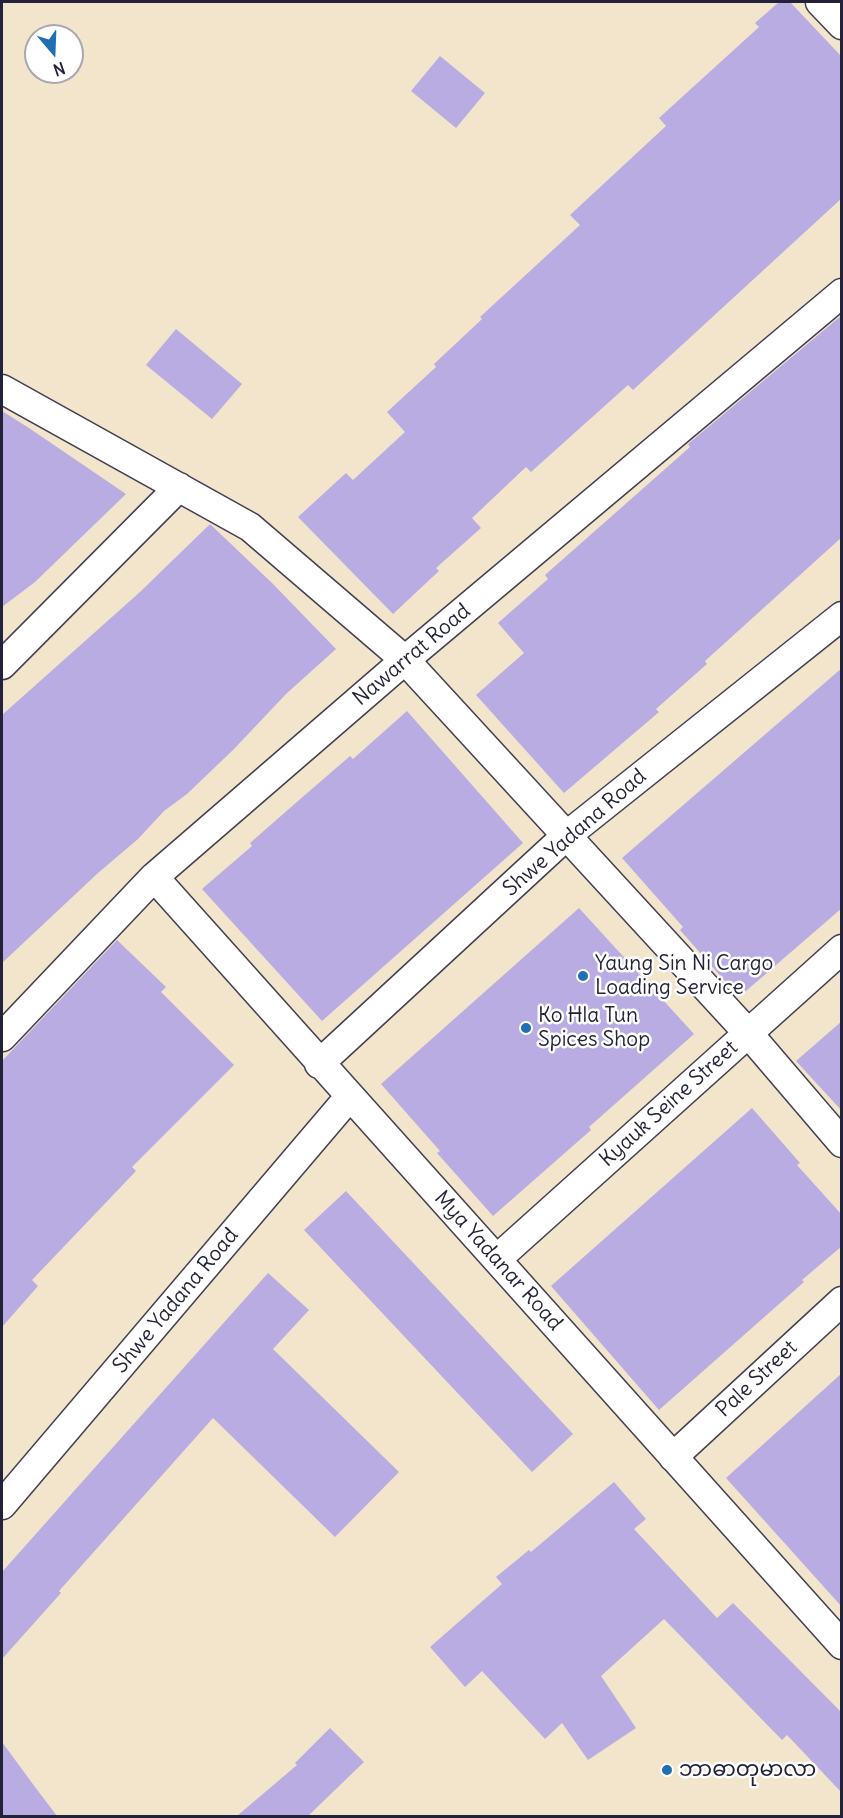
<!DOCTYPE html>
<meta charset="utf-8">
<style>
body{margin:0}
#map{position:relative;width:843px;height:1818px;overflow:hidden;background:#f2e5cb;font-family:Delius,sans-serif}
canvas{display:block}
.frame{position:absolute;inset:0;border:3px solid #22223b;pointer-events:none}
.north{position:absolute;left:24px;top:24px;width:60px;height:60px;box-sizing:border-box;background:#fff;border:2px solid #a7a7b1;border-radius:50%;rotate:161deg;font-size:16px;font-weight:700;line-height:24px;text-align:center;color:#22223b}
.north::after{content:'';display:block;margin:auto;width:21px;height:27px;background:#1f6fb2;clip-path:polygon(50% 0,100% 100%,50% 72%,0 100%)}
</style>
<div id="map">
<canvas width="843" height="1818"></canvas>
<div class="frame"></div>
<div class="north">N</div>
</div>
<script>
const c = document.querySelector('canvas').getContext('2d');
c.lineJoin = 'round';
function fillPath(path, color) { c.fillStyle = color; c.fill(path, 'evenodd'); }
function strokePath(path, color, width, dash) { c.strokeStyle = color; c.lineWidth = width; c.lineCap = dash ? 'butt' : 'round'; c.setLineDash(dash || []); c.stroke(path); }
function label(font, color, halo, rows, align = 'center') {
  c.font = font + ' Delius,"Noto Sans Myanmar",sans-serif'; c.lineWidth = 5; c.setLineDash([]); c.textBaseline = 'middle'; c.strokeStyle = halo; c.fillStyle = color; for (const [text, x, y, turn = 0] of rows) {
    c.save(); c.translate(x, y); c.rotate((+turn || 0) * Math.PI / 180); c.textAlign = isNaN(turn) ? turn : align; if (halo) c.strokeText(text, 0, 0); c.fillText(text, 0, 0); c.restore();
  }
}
fillPath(new Path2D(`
 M779 2H790L842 57V198L633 390 628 385 531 472 526 467 472 518 481 528 436 568 439 571 393 614 298 517 346 473 353 480 405 432 387 412 436 367 434 364 482 319 480 317 580 225 570 215 666 126 659 118 759 27 755 23Z
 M440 56 485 93 456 128 411 91Z
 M842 315V537L705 661 707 664 656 709 659 712 564 793 476 695 524 653 498 623 548 579 545 575 690 447 688 444Z
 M176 329 242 384 212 419 146 365Z
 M2 411 29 428 126 494 35 582 2 607Z
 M210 524 272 583 336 649 286 694 234 749 187 794 164 811 138 839 98 873 2 963V715L140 592Z
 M842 668V908L739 997 680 930 683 927 622 858Z
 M407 711 523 843 322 1021 202 889 252 846 250 843 298 801 350 756 353 759Z
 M579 908 694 1034 589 1127 591 1130 493 1216 437 1153 440 1151 381 1084Z
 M117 940 166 987 161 992 234 1065 132 1167 136 1171 32 1280 38 1286 2 1327V1061Z
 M842 1021V1111L796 1061Z
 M752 1108 800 1163 797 1165 842 1215V1246L802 1280 804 1282 659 1410 551 1286Z
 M346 1191 573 1434 532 1472 304 1230Z
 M268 1273 309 1310 273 1349 399 1472 335 1537 213 1418 59 1591 61 1593 2 1659V1572Z
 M842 1373V1607L726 1478Z
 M614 1482 646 1519 634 1529 717 1618 733 1603 842 1713V1793L787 1735 782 1740 664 1619 601 1676 636 1728 588 1760 562 1723 545 1739 482 1671 465 1687 430 1647 502 1584 496 1577 529 1550 531 1552Z
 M330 1728 364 1762 308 1816H237L297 1765 295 1763Z
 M2 1742 35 1787 57 1816H2Z`), '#b8ace2');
const minor = new Path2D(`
 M820 2 842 25
 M2 389 250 527 405 660 748 1033 842 1143
 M2 665 179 487
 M154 877 842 1645
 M2 1037 154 877 405 660 842 293
 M319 1064 566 836 842 616
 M497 1259 842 949
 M673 1457 842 1301
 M2 1505 350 1096`);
strokePath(minor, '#413f51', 31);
strokePath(minor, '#fff', 28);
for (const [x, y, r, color] of [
 [583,976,6,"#1f6fb2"],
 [526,1028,6,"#1f6fb2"],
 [667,1770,6,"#1f6fb2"]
]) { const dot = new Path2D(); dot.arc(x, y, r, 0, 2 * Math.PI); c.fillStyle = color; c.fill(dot); strokePath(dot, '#fff', 2); }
label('21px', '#22223b', '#fff', [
 ["Nawarrat Road",412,655,-40],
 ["Shwe Yadana Road",575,833,-41],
 ["Kyauk Seine Street",669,1104,-42],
 ["Mya Yadanar Road",498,1261,48],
 ["Shwe Yadana Road",176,1301,-50],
 ["Pale Street",757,1379,-43]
]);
label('21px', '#22223b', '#fff', [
 ["Yaung Sin Ni Cargo",595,964],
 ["Loading Service",595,988],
 ["Ko Hla Tun",538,1016],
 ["Spices Shop",538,1040],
 ["ဘာဓာတုမာလာ",679,1770]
], 'left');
</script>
